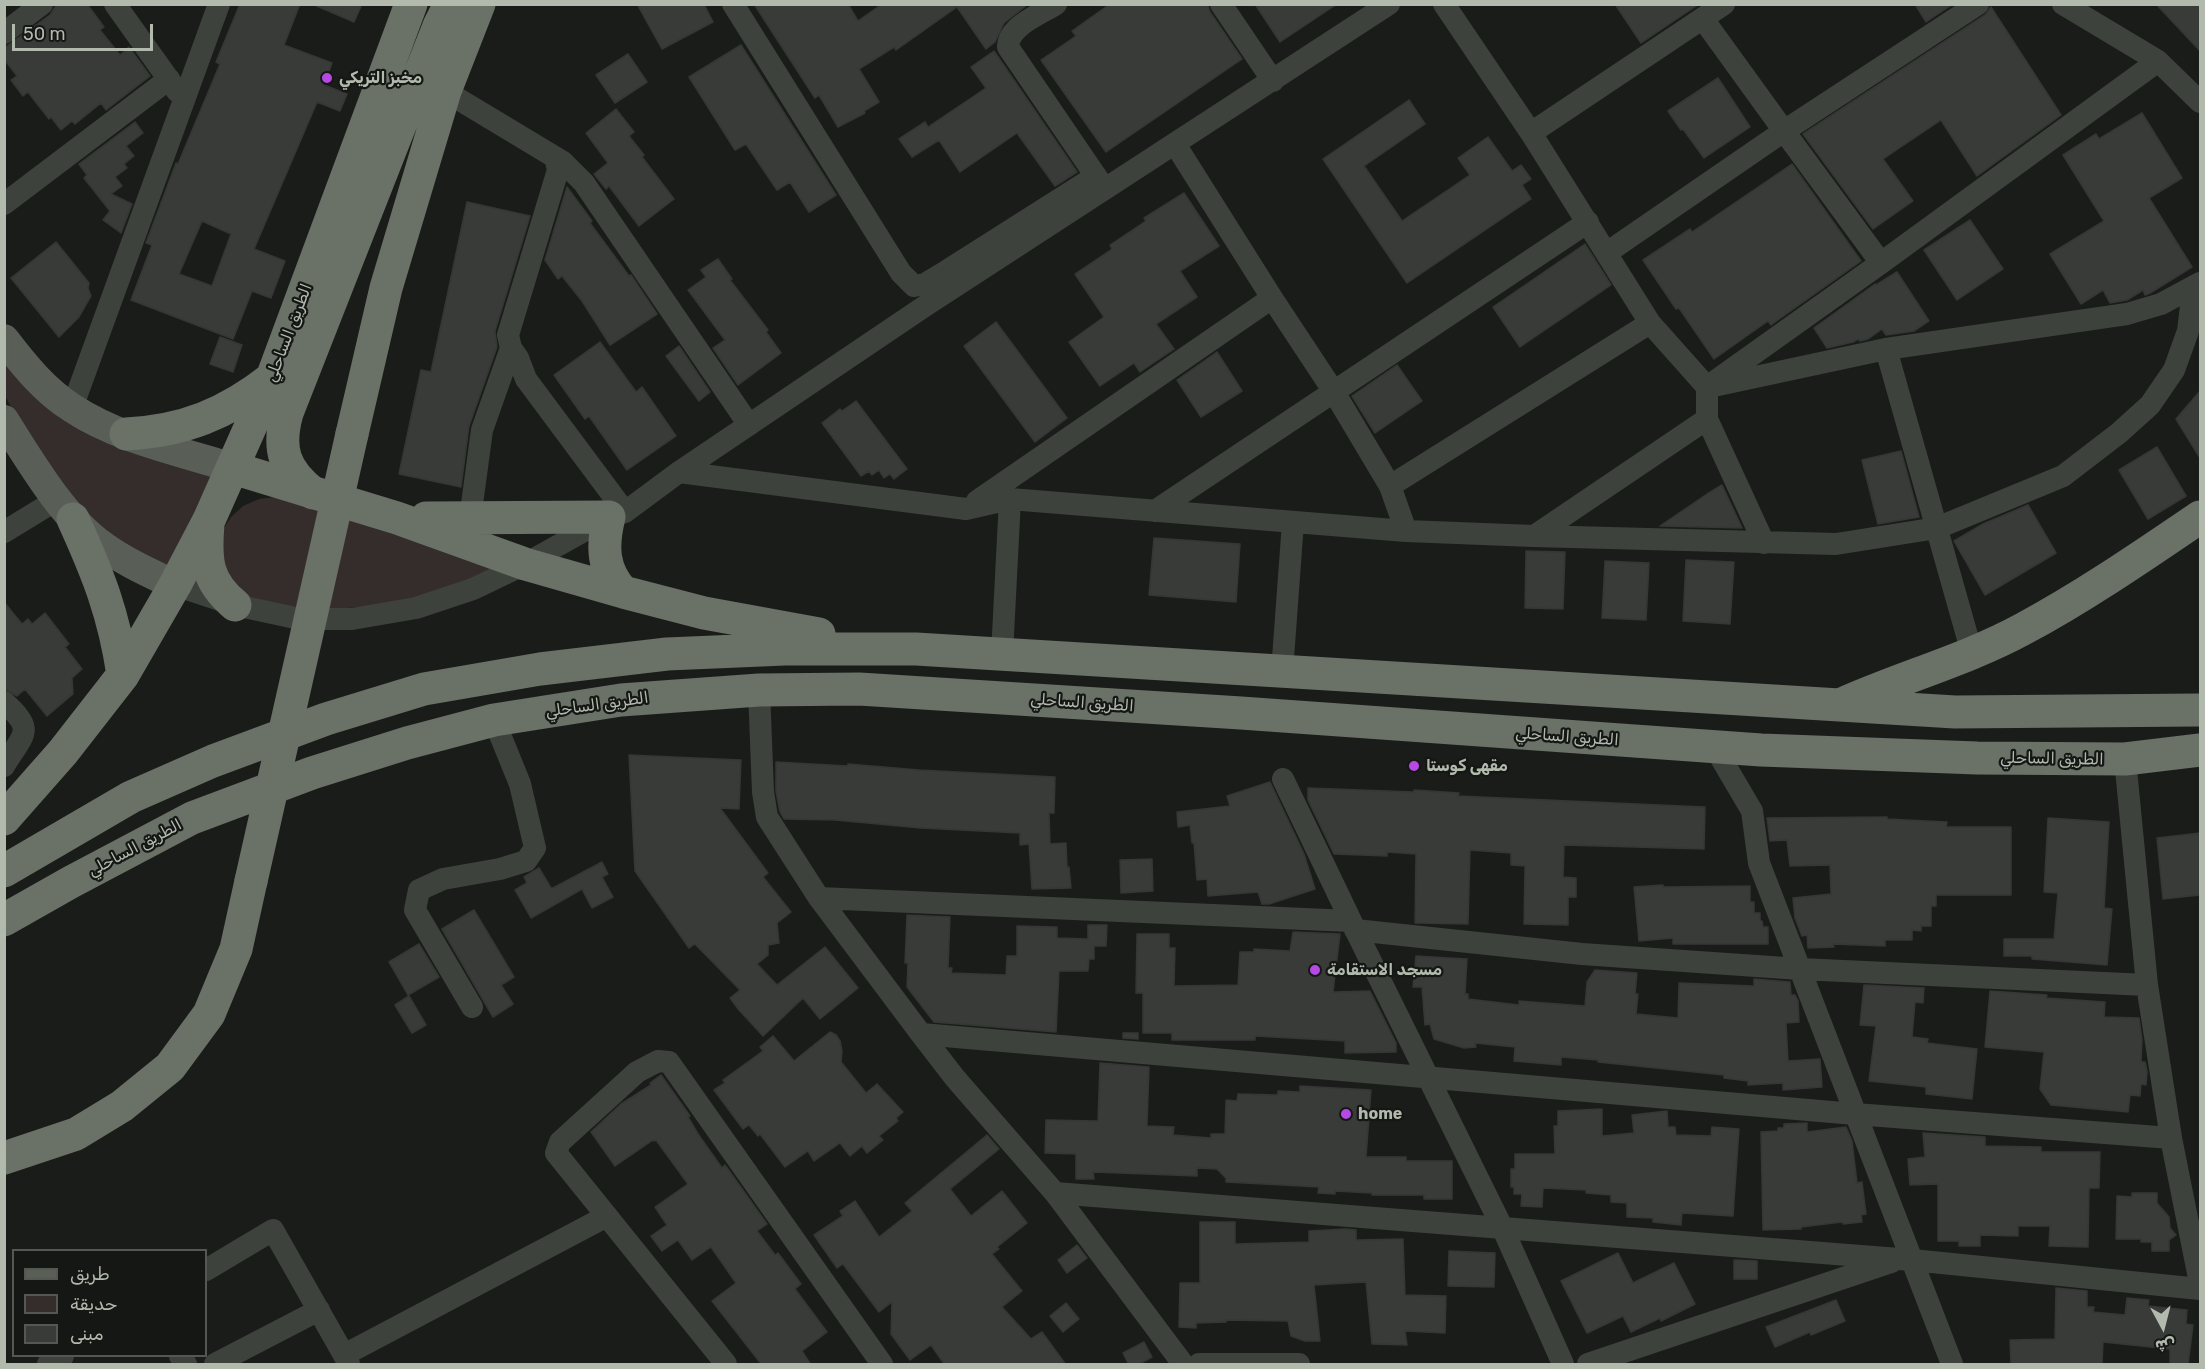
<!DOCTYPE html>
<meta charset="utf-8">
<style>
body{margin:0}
#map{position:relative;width:2205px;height:1369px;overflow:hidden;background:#1a1c1a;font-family:Rubik,Vazirmatn,sans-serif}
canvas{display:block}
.frame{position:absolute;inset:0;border:6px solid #b1baad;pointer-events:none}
.legend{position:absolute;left:12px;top:1249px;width:195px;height:108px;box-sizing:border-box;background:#151715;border:2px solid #535852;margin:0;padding:8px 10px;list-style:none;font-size:18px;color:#b1baad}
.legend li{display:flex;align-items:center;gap:12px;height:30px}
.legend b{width:30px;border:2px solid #535852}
.north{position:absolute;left:2133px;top:1297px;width:60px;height:60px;-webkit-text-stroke:4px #151715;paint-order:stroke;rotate:173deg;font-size:16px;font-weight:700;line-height:24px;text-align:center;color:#b1baad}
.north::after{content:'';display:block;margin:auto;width:21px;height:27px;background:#b1baad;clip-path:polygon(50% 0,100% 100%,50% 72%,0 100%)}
.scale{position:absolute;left:12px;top:24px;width:141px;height:27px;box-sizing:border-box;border:3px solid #b1baad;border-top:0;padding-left:8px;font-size:18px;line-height:21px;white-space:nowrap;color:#b1baad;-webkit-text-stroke:4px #151715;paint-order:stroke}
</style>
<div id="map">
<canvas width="2205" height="1369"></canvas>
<div class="frame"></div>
<ul class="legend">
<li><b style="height:8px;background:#595f57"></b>طريق</li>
<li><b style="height:16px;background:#352d2c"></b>حديقة</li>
<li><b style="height:16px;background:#383b37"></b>مبنى</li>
</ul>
<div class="north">ش</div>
<div class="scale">50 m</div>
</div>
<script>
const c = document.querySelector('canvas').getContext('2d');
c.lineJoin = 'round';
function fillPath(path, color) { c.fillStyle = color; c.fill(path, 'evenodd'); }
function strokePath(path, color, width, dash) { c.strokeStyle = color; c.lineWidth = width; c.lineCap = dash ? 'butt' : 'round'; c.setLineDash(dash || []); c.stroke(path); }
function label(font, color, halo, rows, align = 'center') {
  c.font = font + ' Rubik,Vazirmatn,sans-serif'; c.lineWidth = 4.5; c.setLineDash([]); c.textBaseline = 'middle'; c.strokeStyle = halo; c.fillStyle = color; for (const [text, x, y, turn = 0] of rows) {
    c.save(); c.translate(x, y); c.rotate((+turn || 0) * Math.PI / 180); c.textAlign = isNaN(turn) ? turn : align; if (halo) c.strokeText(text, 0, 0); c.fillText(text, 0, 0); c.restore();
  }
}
fillPath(new Path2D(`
 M4 357 40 401 61 419 121 446 214 476 172 569 115 542 84 513 40 458 5 396Z
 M275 497 291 500 493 567 445 592 363 607 315 610 272 607 241 595 221 566 222 531 231 517 243 506 259 499Z`), '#352d2c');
const building = new Path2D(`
 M57 4H87L104 27 100 30 120 55 129 47 150 76 106 110 101 103 75 124 72 121 61 130 51 117 49 119 28 92 23 96 11 80 17 76 4 59V48L50 15Z
 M240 4H300L284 45 332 63 324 85 347 94 340 111 317 102 254 249 285 261 271 298 252 291 233 339 131 300 152 245 146 243 176 163 178 164 220 64 216 62ZM202 221 231 234 212 286 179 274Z
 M312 4H362L354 22Z
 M637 4H704L713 22 662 49Z
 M754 4H848L858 21 882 4H1028L1004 23 995 42 986 49 957 7 896 50 894 47 859 69 879 102 864 111 865 113 838 127 819 95 815 98Z
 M1110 4H1207L1210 12 1242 59 1106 152 1041 60 1076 36 1072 31Z
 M1255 4H1337L1280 42Z
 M1615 4H1699L1641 43Z
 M1915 4H1953L1926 22Z
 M2156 4H2200V51Z
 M1991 7 2061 115 1977 176 1941 120 1883 159 1913 201 1873 229 1803 134 1985 15Z
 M741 45 836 195 809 212 790 182 777 190 746 144 735 150 689 77Z
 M994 51 1077 172 1055 186 1017 133 960 172 939 140 912 157 899 139 925 122 928 127 986 88 971 67Z
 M628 54 647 82 615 103 596 75Z
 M1718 78 1750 127 1704 158 1683 129 1681 130 1668 111Z
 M1409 100 1425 124 1364 166 1402 221 1470 175 1458 158 1488 137 1512 171 1521 165 1531 179 1522 185 1531 199 1407 283 1323 159Z
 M616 109 634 132 629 136 644 155 642 157 674 199 639 226 609 186 606 189 594 174 608 163 586 133Z
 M2142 113 2182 178 2149 198 2192 267 2150 293 2145 295 2143 290 2127 300 2110 303 2103 290 2081 304 2050 254 2104 221 2063 155 2096 134 2099 139Z
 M135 122 143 133 126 146 134 156 124 164 127 168 115 177 122 186 111 194 132 204 121 233 103 220 110 211 84 178 87 175 79 164Z
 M1792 164 1861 261 1775 322 1771 325 1768 321 1714 359 1679 308 1676 309 1643 260 1690 229 1692 232Z
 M567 187 592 221 590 223 629 276 631 275 657 314 610 345 582 301 562 276 558 279 545 260Z
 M1184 193 1219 246 1180 271 1197 297 1156 324 1174 349 1140 372 1134 363 1100 386 1069 342 1104 317 1075 274 1112 249 1110 245 1146 221 1144 218Z
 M467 202 530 216 495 331 497 347 469 426 461 487 399 474 421 370 431 372Z
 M1970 220 2003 269 1957 300 1924 250Z
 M56 242 89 283 88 288 91 296 79 317 59 337 11 278Z
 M1585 244 1611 285 1520 347 1493 307Z
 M718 259 732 279 730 280 768 330 766 332 781 353 738 385 713 348 725 340 688 290 706 277 701 270Z
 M1897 272 1929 321 1914 331 1886 335 1882 329 1868 339 1860 341 1858 339 1853 342 1827 348 1814 328 1875 284 1876 285Z
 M996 322 1067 418 1035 442 964 346Z
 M220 337 242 345 233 372 210 364Z
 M600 342 636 392 642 387 676 436 627 470 589 416 585 419 554 375Z
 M679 346 710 392 699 401 666 356Z
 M1217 352 1242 391 1201 417 1177 380Z
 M1397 365 1422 401 1375 433 1352 396Z
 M2200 391V458L2176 419Z
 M856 401 907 469 894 479 890 474 884 478 879 470 872 475 869 471 861 476 822 423 840 409 842 411Z
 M2157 447 2186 496 2148 519 2119 470Z
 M1901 451 1919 517 1878 524 1862 460Z
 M1722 485 1742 528 1660 526 1707 494Z
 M2028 505 2056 553 1985 595 1954 541 1983 524Z
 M1154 538 1240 544 1236 602 1149 595Z
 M1526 551 1565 552 1563 609 1525 608Z
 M1686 560 1734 562 1730 624 1683 621Z
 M1605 561 1649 563 1646 620 1602 618Z
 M4 602 22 624 28 619 32 624 45 613 69 644 65 647 82 669 72 678 73 694 47 716 25 689 17 696 4 689Z
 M629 755 741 760 739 809 720 808 768 873 763 877 791 912 777 923 779 943 768 945V955L757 964 777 985 825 947 858 988 820 1019 803 998 763 1036 739 1010 730 998 740 990 695 944 689 948 635 871Z
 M776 762 848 766V764L919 770 1055 777 1054 813H1049L1050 844 1066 843 1067 867H1069L1071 888 1032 889 1029 844 1020 845V833L921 828 835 820 784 819 780 812 776 791Z
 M1270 782 1304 854 1315 889 1269 904H1262L1258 892 1208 896 1207 879 1197 880 1194 843H1192L1190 825 1178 827 1177 812 1230 806 1227 796Z
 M1308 788 1414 792V790L1459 793 1458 796 1705 807 1704 849 1564 845 1563 877 1576 878V897H1568V925L1524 924 1525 866 1511 865V853L1470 850 1468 924 1415 923 1416 854 1387 852V856L1334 854 1308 800Z
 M1887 817V819L1947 822 1946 827H2011V895H1936V906H1931V926H1921V931L1912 930V940H1885V946L1833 944 1834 947 1808 948 1807 935 1802 936 1795 918 1793 898 1831 894 1830 865 1790 866 1787 840 1770 841 1767 818Z
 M2048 818 2109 822 2104 908 2112 909 2107 965 2032 959V956H2004V939H2054L2058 893 2044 892Z
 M2200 833V895L2163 899 2157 838Z
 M1152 859 1153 891 1121 893 1120 860Z
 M602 862 608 874 602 877 613 897 592 908 582 889 531 918 515 890 527 883 524 877 539 868 551 888H553Z
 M1663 885V887L1750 886V902H1754V913H1760V921H1762L1763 927H1768V944H1673V938L1639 941 1634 887Z
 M474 910 514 977 501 985 513 1004 493 1017 442 929Z
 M907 915 950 917 948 968H952L951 973 1006 975 1007 956H1017V926L1057 927V938L1088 939V925H1107L1106 946H1094V959H1089L1088 971H1059L1056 1032 934 1022 907 987 908 963H905Z
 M1293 932 1340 934 1333 992 1370 991 1396 1043V1052L1345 1053V1041L1255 1036V1040H1172V1033H1143V993H1136L1137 934H1169V948H1175L1174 986 1238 985 1240 952H1254V949L1290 951Z
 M419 944 439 977 408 995 389 962Z
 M1416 956 1467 959 1465 994H1468V999L1519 1005V1001L1585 1006 1587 982 1595 970 1637 973 1635 994H1638L1636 1014 1678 1018 1679 983 1754 986V979L1790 982 1791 995H1795L1798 1001 1799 1022 1786 1023 1788 1061 1820 1059 1822 1087 1783 1090V1083L1748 1085V1081L1724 1078V1075L1598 1062V1060L1561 1057V1065L1514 1061 1515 1047 1475 1043 1476 1047 1464 1048 1434 1039 1430 1024 1425 1025 1422 987H1413Z
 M1864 985 1924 988 1923 1003 1915 1002 1912 1037 1928 1039 1927 1043 1977 1049 1972 1099 1926 1094V1087L1869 1081 1876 1026 1860 1025Z
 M1990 991 2047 995 2046 998 2105 1002 2104 1017 2139 1018 2142 1040 2141 1062H2145L2147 1071 2146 1085 2141 1084 2140 1096 2130 1095 2128 1112 2051 1105 2040 1089 2044 1052 1985 1047Z
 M409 996 426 1025 412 1033 395 1005Z
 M830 1032 836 1035 840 1041 842 1051 841 1062 866 1093 877 1084 903 1112 896 1118 898 1121 879 1136 883 1140 867 1153 862 1146 850 1156 840 1143 814 1161 808 1151 785 1167 760 1134 758 1136 749 1125 743 1129 714 1090 725 1083 723 1080 763 1051 760 1047 773 1036 794 1061Z
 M1123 1033H1138V1039L1123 1038Z
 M1100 1063 1149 1067 1147 1126 1174 1127 1173 1135 1211 1138V1134H1225L1226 1100 1237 1101 1238 1094 1278 1095V1091L1300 1092V1086L1371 1090 1366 1157H1406V1161H1452V1199H1424V1195H1372V1193L1335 1191V1194L1318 1193 1319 1187 1226 1182V1178L1217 1169 1197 1168V1176L1093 1172 1094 1179H1076V1154L1045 1153 1046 1120 1098 1121Z
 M661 1075 690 1116 688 1117 698 1134 722 1168 725 1165 767 1224 757 1231 775 1255 778 1253 801 1284 795 1289 827 1332 802 1351 811 1365H762L712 1301 736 1283 711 1247 692 1260 678 1240 662 1251 651 1236 667 1225 655 1207 688 1184 656 1140 654 1141 653 1140 615 1166 591 1132 621 1104 651 1085 650 1083Z
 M1602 1109V1136L1634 1133 1632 1115 1667 1111 1668 1127H1675L1676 1135 1711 1136 1712 1127 1739 1129 1733 1216 1682 1213 1681 1225 1653 1222V1218L1627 1217V1203L1611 1202V1195L1586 1193V1190L1543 1188 1542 1207 1521 1206 1522 1194H1514V1187H1511V1169H1515V1154H1555L1554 1126H1558V1111Z
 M1807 1123V1132L1846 1127 1852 1141 1857 1183 1862 1182 1866 1214 1861 1215 1862 1222 1843 1224 1842 1222 1801 1227V1229L1763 1230 1761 1132 1778 1131V1128H1784V1124Z
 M1923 1133 1985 1137V1146L2041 1147V1152H2100L2099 1188H2089L2088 1247 2049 1246 2050 1226H2018V1236L1980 1235V1246H1959V1241H1938V1184L1910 1185 1908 1159 1925 1157Z
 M987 1135 999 1149 950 1189 971 1216 1002 1191 1027 1223 997 1247 999 1249 992 1254 1022 1291 1002 1307 1031 1339 1042 1332 1066 1365H945L931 1345 910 1360 891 1334 892 1302 879 1312 843 1264 837 1268 814 1235 843 1216 840 1211 855 1201 879 1237 912 1211 905 1203Z
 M2132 1193H2157V1203L2169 1217 2170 1228 2176 1235 2169 1240V1251H2152V1242H2141V1239H2116L2117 1196 2132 1197Z
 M1200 1222H1235V1244L1309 1242V1231L1346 1229 1356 1230V1240L1403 1239 1405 1295 1446 1296 1445 1333 1405 1331 1407 1345 1372 1344 1366 1282 1314 1285 1320 1341H1305L1291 1336 1288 1321 1226 1320V1322L1196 1323V1328L1179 1327 1180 1283H1200Z
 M1077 1245 1087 1258 1067 1273 1058 1260Z
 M1449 1251 1495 1253 1494 1287 1448 1286Z
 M1618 1253 1633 1283 1674 1263 1695 1304 1661 1321 1660 1318 1631 1332 1623 1316 1587 1333 1561 1281Z
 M1734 1260 1757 1261V1279H1734Z
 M2056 1288 2087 1291V1307H2094L2093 1312 2125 1315 2127 1298 2149 1300 2148 1306 2187 1310 2186 1324 2193 1325 2188 1365H2170V1349L2103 1342 2102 1365H2011L2010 1340 2055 1339Z
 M1836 1300 1845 1321 1811 1335 1810 1332 1775 1347 1766 1327Z
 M1066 1303 1079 1319 1063 1332 1050 1316Z
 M1144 1342 1152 1357 1137 1365H1129L1123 1353Z`);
fillPath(building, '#383b37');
strokePath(building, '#343734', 1.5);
strokePath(new Path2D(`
 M115 4 177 91
 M733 4 901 273 914 286 925 284 940 275 1096 176
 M1056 4C1041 14 1008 26 1008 47L1104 188
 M1221 4 1273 81
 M1444 4 1531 133 1650 323 1707 387V419L1764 543
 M2063 4 2158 61 2200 102
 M4 33 42 4
 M445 91 563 162 584 183 749 425
 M1531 133 1724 4
 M1175 144 1272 298 1334 392 1390 486 1406 531
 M555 157 558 170 508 335 511 348 518 358 526 379 625 512
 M4 204 169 79
 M1608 252 1784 131 1703 19
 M1881 263 1784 131 1978 4
 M1886 349 1972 653
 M1718 385 1886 349 2127 314 2161 304 2200 283
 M1707 387 1881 263 2158 61
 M72 408 219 4
 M679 472 966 509 1010 499 1406 531 1534 536 1836 544 1937 528 2063 476 2119 433 2150 405 2174 370 2188 331 2193 289
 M1390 486 1650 323
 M977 501 1272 298
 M1155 511 1588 222
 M470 519 482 430 511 348
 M4 532 58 499
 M1534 536 1707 419
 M175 585 235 605 300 619H352L416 608 473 589 525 564 609 517 625 512 679 472 925 306 1389 4
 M1002 654 1010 499
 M1282 672 1293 522
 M759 690 763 792 767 817 819 898 921 1034 955 1078 1055 1193 1183 1364
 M4 702C36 731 24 733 4 766
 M1715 748 1752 811 1759 863 1952 1364
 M2125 759 2147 985 2171 1138 2200 1283
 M1283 779 1351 921 1503 1229 1563 1364
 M819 898 1351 921
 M1355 930 1582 954 1800 969 2147 985
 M472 1007 415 910 419 890 443 879 500 869 526 861 535 848 520 784 494 720
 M921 1034 1855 1114 2171 1138
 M1055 1193 1912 1260 2200 1289
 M206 1270 273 1230 349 1364
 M344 1355 607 1216
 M180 1356 186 1364
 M48 1364 63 1356
 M215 1364 319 1310
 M726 1364 556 1153 560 1142 637 1072 658 1061 669 1062 882 1364
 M1199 1364H1299
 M1588 1364 1891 1262`), '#3e423d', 22);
strokePath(new Path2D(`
 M4 339C24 365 44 390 72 408 119 439 179 451 233 468
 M4 420C30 461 63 518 103 546 125 562 150 573 175 585`), '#595f57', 30);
strokePath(new Path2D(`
 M126 434C184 431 226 414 272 378
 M352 434 386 288 445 91 479 4
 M233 468 397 518 525 564 623 592 704 613 819 634
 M313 493C284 470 277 449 287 413L439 26 450 4
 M426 518 609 517C602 545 602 570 623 592
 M73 519C98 574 114 614 123 675
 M208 524C205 560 206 581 235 605
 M1842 704C1902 677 1966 660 2023 629 2083 597 2144 555 2200 517
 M4 819 63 752 123 675 175 585 209 520 272 378 411 4
 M4 871 131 797 213 761 326 719 424 689 540 669 667 654 785 649H916L1955 712 2200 710
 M4 920 71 882 192 818 312 773 407 743 494 720 621 700 759 690 859 689 1241 713 1761 750 1977 758 2125 759 2200 750
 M4 1158 76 1134 122 1106 170 1067 209 1014 236 949 251 881`), '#6a7167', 33);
strokePath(new Path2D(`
 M251 881 352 434`), '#6a7167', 33);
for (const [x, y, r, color] of [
 [327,78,6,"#b649e4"],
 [1414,766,6,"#b649e4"],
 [1315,970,6,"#b649e4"],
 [1346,1114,6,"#b649e4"]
]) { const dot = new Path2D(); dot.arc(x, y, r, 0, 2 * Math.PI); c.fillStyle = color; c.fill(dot); strokePath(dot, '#151715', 2); }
label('bold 16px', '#b1baad', '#151715', [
 ["مخبز التريكي",339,78],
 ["مقهى كوستا",1426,766],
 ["مسجد الاستقامة",1327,970],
 ["home",1358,1114]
], 'left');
label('16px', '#b1baad', '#151715', [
 ["الطريق الساحلي",289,333,-69],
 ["الطريق الساحلي",1082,703,4],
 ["الطريق الساحلي",597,705,-8],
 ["الطريق الساحلي",1567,737,4],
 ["الطريق الساحلي",2052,759,1],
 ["الطريق الساحلي",135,848,-28]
]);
</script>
